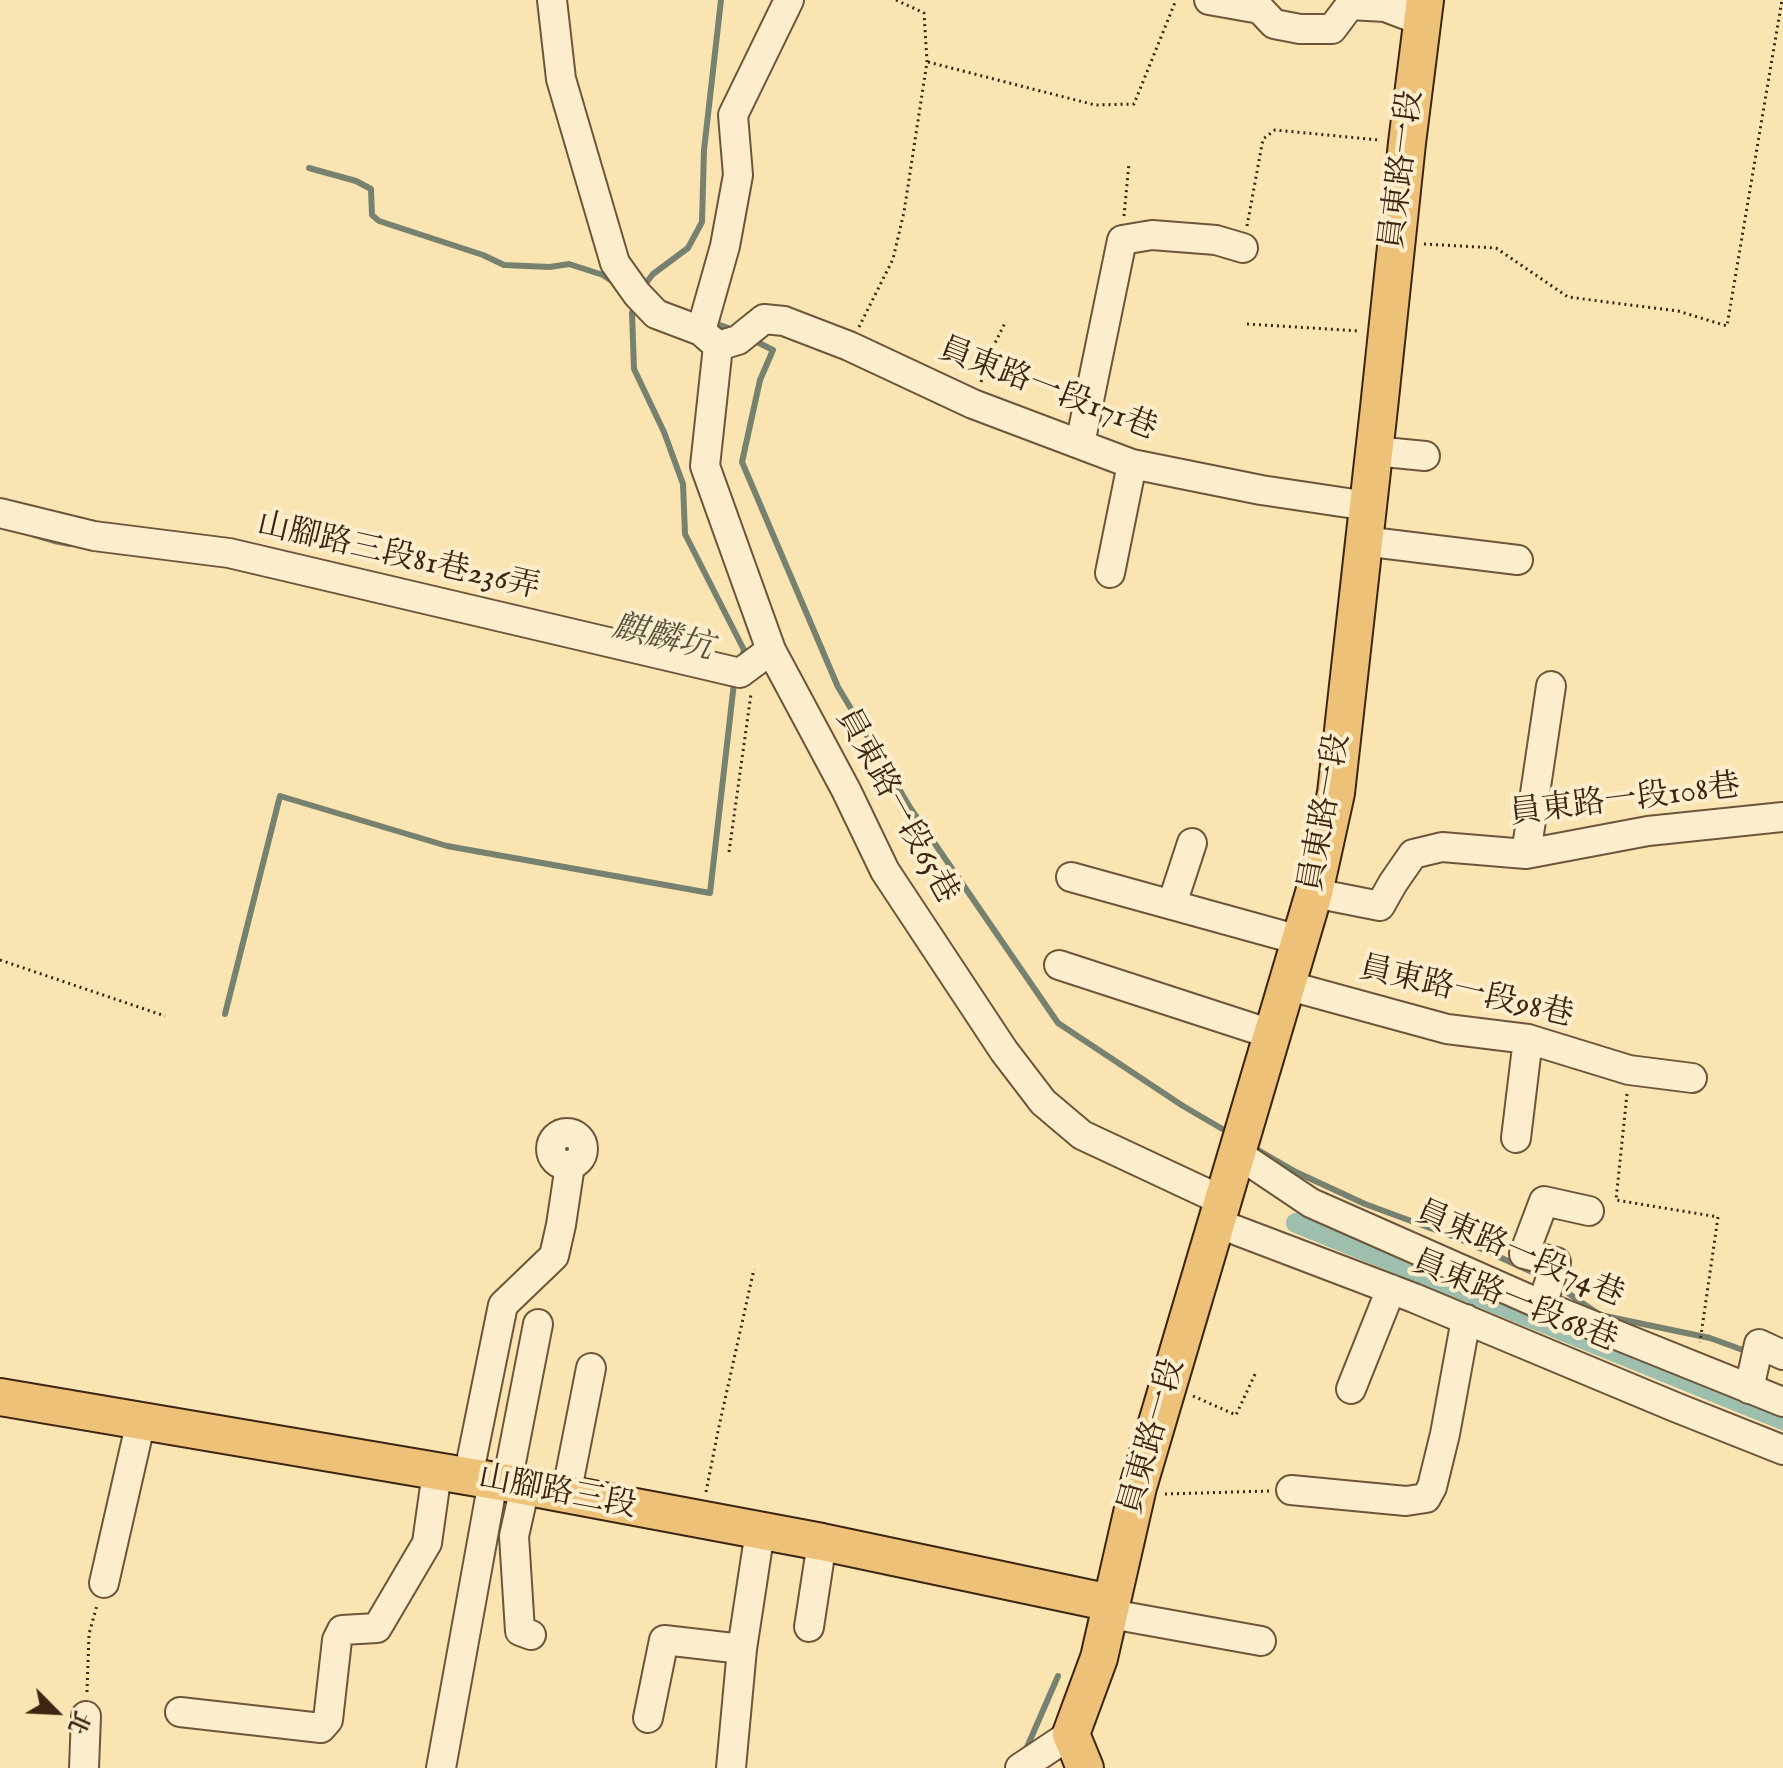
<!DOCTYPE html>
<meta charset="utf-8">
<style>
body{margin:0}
#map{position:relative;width:1783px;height:1768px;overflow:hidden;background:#fae4b1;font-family:"IM FELL English","Noto Serif TC",serif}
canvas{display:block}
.north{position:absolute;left:16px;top:1672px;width:80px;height:80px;-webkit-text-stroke:6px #fcedcc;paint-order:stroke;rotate:114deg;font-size:22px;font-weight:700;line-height:32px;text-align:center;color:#3c2513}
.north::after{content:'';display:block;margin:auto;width:28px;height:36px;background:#3c2513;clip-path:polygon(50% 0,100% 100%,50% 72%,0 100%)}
</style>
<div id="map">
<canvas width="1783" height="1768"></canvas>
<div class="north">北</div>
</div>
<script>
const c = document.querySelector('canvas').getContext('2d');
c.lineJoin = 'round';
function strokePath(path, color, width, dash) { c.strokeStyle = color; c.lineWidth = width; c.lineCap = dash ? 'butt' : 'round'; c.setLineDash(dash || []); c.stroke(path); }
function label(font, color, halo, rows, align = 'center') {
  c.font = font + ' "IM FELL English","Noto Serif TC",serif'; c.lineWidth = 8; c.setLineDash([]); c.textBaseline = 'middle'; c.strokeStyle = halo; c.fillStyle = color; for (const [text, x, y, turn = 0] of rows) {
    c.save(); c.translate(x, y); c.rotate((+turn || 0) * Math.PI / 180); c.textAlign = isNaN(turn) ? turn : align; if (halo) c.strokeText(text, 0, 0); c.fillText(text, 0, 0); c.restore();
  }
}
strokePath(new Path2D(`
 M309 168 356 181 371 189 372 215 379 221 483 255 504 265 550 267 569 264 603 275 615 283
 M643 287 653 274 688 248 702 222 704 150 721 0
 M635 304 632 313 634 369 664 432 683 484 685 534 744 650 741 660
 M711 322 734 330
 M751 339 773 350 760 380 742 462 838 687 911 809 1058 1023 1183 1106 1231 1134
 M34 535 54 541 70 544
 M225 1014 280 796 447 846 710 893 734 683
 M1251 1146 1296 1172 1365 1204 1460 1239 1543 1277
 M1556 1285 1600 1315 1710 1338 1751 1353
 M1024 1754 1058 1676`), '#778170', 6);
strokePath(new Path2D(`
 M1296 1223 1783 1420`), '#9ebeae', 20);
const minor = new Path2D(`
 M552 0 561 79 615 263 637 294 656 314 701 331 718 346 705 466 771 650 846 790 885 871 1004 1051 1043 1102 1082 1135 1223 1201
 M1209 0 1260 9 1274 24 1300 29H1332L1350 5 1385 7 1422 21
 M701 331 725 246 738 175 733 115 789 0
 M718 346 738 340 764 319 784 321 849 346 973 404 1132 464 1261 490 1368 506
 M1080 444 1122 240 1152 235 1216 240 1243 248
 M1374 451 1425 456
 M0 513 94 536 229 553 740 673 771 650
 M1363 541 1518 560
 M1110 573 1132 464
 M1526 854 1551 686
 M1071 877 1299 940
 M1314 893 1380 906 1393 883 1413 854 1442 847 1526 854 1648 831 1783 817
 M1172 904 1192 843
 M1059 965 1271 1034
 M1286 985 1447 1029 1528 1039 1629 1070 1692 1078
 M551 1149a16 16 0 1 1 32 0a16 16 0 1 1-32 0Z
 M1516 1138 1528 1039
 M1238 1154 1311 1203 1542 1305 1783 1402
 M1217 1223 1414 1298 1675 1407 1783 1450
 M1542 1305 1556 1262 1524 1254 1544 1201 1589 1211
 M1351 1389 1391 1289
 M1749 1389 1759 1344 1783 1355
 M468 1477 503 1305 554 1256 561 1225 570 1165
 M507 1483 538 1324
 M525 1487 514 1536 520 1631 531 1635
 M1291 1490 1406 1501 1426 1498 1432 1487 1445 1434 1466 1319
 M566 1495 591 1368
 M104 1583 141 1421
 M1111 1603 1122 1616 1261 1641
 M809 1627 822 1542
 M180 1712 321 1728 328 1720 337 1640 342 1630 377 1628 427 1543 437 1472
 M648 1718 664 1640 742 1649
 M84 1768 86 1716
 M441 1768 493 1481
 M731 1768 742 1649 760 1531
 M1020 1768 1071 1734`);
const major = new Path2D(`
 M0 1397 507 1483 822 1542 1111 1603
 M1085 1768 1071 1734 1099 1658 1138 1487 1314 893 1336 793 1379 408 1407 143 1425 0`);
strokePath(minor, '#6c553a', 32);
strokePath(major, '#3c2513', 40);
strokePath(new Path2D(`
 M928 62 1095 105 1134 104 1176 0
 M1124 216 1129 163
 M1247 226 1263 139 1275 130 1379 140
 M1424 244 1496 248 1568 297 1678 311 1727 326 1782 0
 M1247 324 1359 331
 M859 327 893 259 904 212 927 62 924 13 896 0
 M981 382 995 343 1005 323
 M729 852 751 694
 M0 960 165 1016
 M1627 1094 1616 1200 1718 1217 1700 1342
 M1193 1396 1236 1415 1256 1372
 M706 1492 718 1431 754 1269
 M1165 1494 1269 1491
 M87 1692 89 1634 97 1605`), '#3c2513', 3, [2, 4]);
strokePath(minor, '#fcedcc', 28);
strokePath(major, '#edc278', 36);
label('32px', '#3c2513', '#fcedcc', [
 ["員東路一段",1404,170,-83],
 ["員東路一段171巷",1047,391,21],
 ["山腳路三段81巷236弄",398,558,13],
 ["員東路一段108巷",1625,802,-7],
 ["員東路一段65巷",895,807,61],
 ["員東路一段",1327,813,-80],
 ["員東路一段98巷",1466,994,13],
 ["員東路一段74巷",1519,1256,23],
 ["員東路一段68巷",1514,1303,22],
 ["員東路一段",1154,1437,-74],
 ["山腳路三段",557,1494,11]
]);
label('italic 34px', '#595342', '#fcedcc', [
 ["麒麟坑",662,640,13]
]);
</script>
